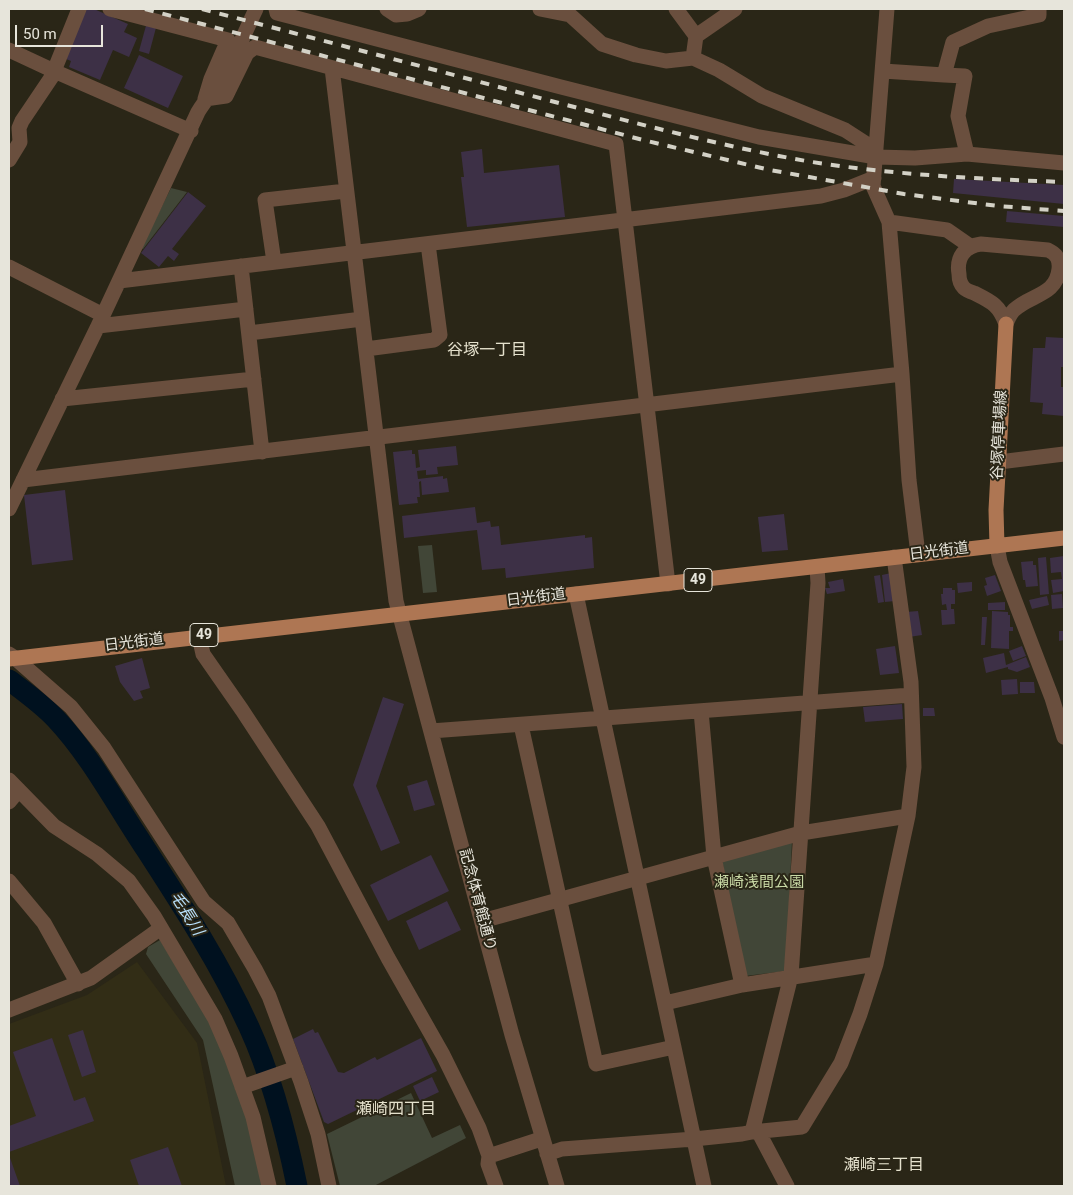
<!DOCTYPE html>
<meta charset="utf-8">
<style>
body{margin:0}
#map{position:relative;width:1073px;height:1195px;overflow:hidden;background:#2a2617;font-family:Roboto,sans-serif}
canvas{display:block}
.frame{position:absolute;inset:0;border:10px solid #e7e5db;pointer-events:none}
.scale{position:absolute;left:15px;top:25px;width:88px;height:22px;box-sizing:border-box;border:2px solid #e7e5db;border-top:0;padding-left:6px;font-size:15px;line-height:18px;white-space:nowrap;color:#e7e5db;-webkit-text-stroke:4px #2a2617;paint-order:stroke}
</style>
<div id="map">
<canvas width="1073" height="1195"></canvas>
<div class="frame"></div>
<div class="scale">50 m</div>
</div>
<script>
const c = document.querySelector('canvas').getContext('2d');
c.lineJoin = 'round';
function fillPath(path, color) { c.fillStyle = color; c.fill(path, 'evenodd'); }
function strokePath(path, color, width, dash) { c.strokeStyle = color; c.lineWidth = width; c.lineCap = dash ? 'butt' : 'round'; c.setLineDash(dash || []); c.stroke(path); }
function label(font, color, halo, rows, align = 'center') {
  c.font = font + ' Roboto,"Noto Sans JP",sans-serif'; c.lineWidth = 4; c.setLineDash([]); c.textBaseline = 'middle'; c.strokeStyle = halo; c.fillStyle = color; for (const [text, x, y, turn = 0] of rows) {
    c.save(); c.translate(x, y); c.rotate((+turn || 0) * Math.PI / 180); c.textAlign = isNaN(turn) ? turn : align; if (halo) c.strokeText(text, 0, 0); c.fillText(text, 0, 0); c.restore();
  }
}
fillPath(new Path2D(`
 M137 962 197 1043 226 1186H9V1024L87 995Z`), '#322d16');
fillPath(new Path2D(`
 M171 188 187 192 143 249 141 248Z
 M432 545 437 592 423 593 418 546Z
 M792 841 786 971 745 976 722 860Z
 M160 940 211 1023 229 1066 249 1126 262 1186H235L203 1040 146 954 148 947Z
 M411 1093 432 1138 460 1125 466 1138 374 1186H340L327 1134Z`), '#414637');
strokePath(new Path2D(`
 M9 680C25 692 42 704 56 719 87 752 111 795 136 834 176 896 218 959 249 1027 272 1077 286 1132 297 1186`), '#00111f', 21);
fillPath(new Path2D(`
 M85 9H94L128 24 124 32 137 38 129 57 113 50 100 80 69 67 71 61 66 59Z
 M147 22 157 24 149 54 139 51Z
 M139 55 183 76 168 108 124 88Z
 M482 149 484 173 559 165 565 217 467 227 461 177H464L461 152Z
 M954 179 1064 185V204L953 193Z
 M188 192 206 206 172 249 179 254 174 261 168 256 159 267 141 253Z
 M1007 211 1064 216V227L1006 222Z
 M1046 337 1064 338V367H1061V387H1064V416L1042 414 1043 403 1030 402 1033 348H1045Z
 M456 446 458 465 437 467 438 474 426 475V470L417 471 418 479 443 476V479L447 478 449 492 422 495 421 481 419 482 420 497H417L418 503 399 505 393 452 412 450V454H415L416 468 420 467 418 450Z
 M65 490 73 560 32 565 24 495Z
 M475 507 477 523 490 521 491 527 499 526 501 545 585 535V538L592 537 594 568 506 578 505 568 482 570 477 530 404 538 402 516Z
 M784 514 788 550 762 552 758 517Z
 M1064 556V591L1053 593 1051 580 1062 579 1061 572 1051 573 1050 558Z
 M1046 557 1049 594 1040 595 1038 558Z
 M1033 561V565H1036L1038 586 1026 587 1025 580H1023L1021 562Z
 M891 573 895 601 885 602 882 575Z
 M880 575 884 602 878 603 874 576Z
 M995 575 1001 591 987 596 984 586 987 585 985 578Z
 M843 579 845 591 827 594 825 588H830L828 582Z
 M972 582V591L958 593 957 583Z
 M943 588H952V590H955V604H951V609H954L955 624 942 625 941 610H947L946 604 942 605 941 594H943Z
 M1062 594 1063 608 1052 609 1051 595Z
 M1047 596 1049 605 1032 609 1029 600Z
 M1005 602V610H988V603Z
 M918 611 922 635 909 637 906 612Z
 M992 611 1008 612V615H1010V627H1013V631H1009V649L991 648Z
 M982 617H987L985 645H981Z
 M1059 631H1064V640L1059 641Z
 M895 646 899 673 880 675 876 649Z
 M1022 646 1026 656 1013 661 1009 651Z
 M1004 653 1006 665 1026 657 1030 667 1017 672 1008 669V667L986 673 983 658Z
 M142 658 150 688 140 691 143 698 134 701 120 682 115 666Z
 M1017 679 1018 694 1002 695 1001 680Z
 M1020 682H1034L1035 693H1020Z
 M383 697 404 704 376 786 400 843 381 851 353 785Z
 M902 704 903 719 865 722 863 707Z
 M923 708H934L935 716H923Z
 M427 780 435 805 414 811 407 786Z
 M431 855 449 891 388 921 370 885Z
 M447 901 461 930 419 950 406 921Z
 M313 1029 315 1033 318 1032 338 1072 344 1073 375 1057 377 1060 421 1038 437 1071 328 1124 324 1122 293 1039Z
 M83 1030 96 1072 82 1077 68 1035Z
 M52 1038 74 1101 85 1097 94 1121 9 1152V1126L36 1116 13 1052Z
 M432 1077 439 1092 420 1101 413 1086Z
 M168 1147 182 1186H139L130 1160Z
 M9 1155 20 1186H9Z`), '#3d3046');
strokePath(new Path2D(`
 M110 9 228 40 211 79 205 99 226 96 247 53 255 47 616 144 668 584
 M276 9 277 13 561 87 759 137 876 157 915 158 967 154 1064 163
 M387 9 396 15 407 14 419 9
 M540 9 570 15 602 44 636 55 666 61 693 58 719 70 762 96 845 130 876 150
 M676 9 696 36
 M887 9 873 186 889 222 902 374 909 480 918 554
 M9 50 54 71 191 131
 M693 58 696 36 735 9
 M332 68 396 601 512 1035 557 1186
 M54 71 79 9
 M883 71 944 75 953 42 988 26 1039 15V9
 M944 75 965 76 958 116 967 154
 M9 160 20 142 19 128 22 121 55 72
 M889 222 947 230 970 246
 M981 244 1048 250C1057 254 1060 260 1059 269 1056 296 1031 294 1014 310 1010 314 1008 319 1006 324 999 305 992 302 974 293 971 292 966 290 964 288 960 284 959 279 959 274 956 257 965 246 981 244Z
 M274 262 265 200 346 191
 M241 266 262 452
 M9 267 103 315
 M119 281 821 196 844 190 874 178
 M98 326 246 309
 M249 333 362 319
 M366 349 434 340 440 335 428 244
 M62 399 254 379
 M999 462 1064 454
 M23 480 902 374
 M9 509 98 326 198 112C204 102 210 95 217 86 233 63 244 34 256 9
 M997 546 1000 562 1052 698 1064 737
 M576 594 704 1186
 M199 636 203 654 242 710 318 826 388 958 443 1055 479 1128 489 1156
 M9 654 15 658 71 707 104 748 204 902 228 923 255 969 269 996 301 1082 318 1134 329 1186
 M701 711 714 857 742 985
 M521 725 596 1064 674 1047
 M431 731 911 695
 M9 780 54 826 97 854 129 881 154 916 215 1019 231 1056 253 1117 269 1186
 M9 802 19 790
 M9 881 44 923 78 984
 M482 921 801 833 908 816
 M665 1003 742 985 876 964
 M9 1010 91 978 161 928
 M242 1087 296 1068
 M758 1131 787 1186
 M752 1132 802 1127 841 1063 860 1014 876 964 908 816 914 767 911 682 894 557
 M547 1154 562 1149 694 1139 742 1134 752 1132 791 976 818 583 817 567
 M496 1186 488 1164 489 1156 541 1139`), '#6a4f3e', 15);
strokePath(new Path2D(`
 M997 546 996 510 1006 324
 M9 659 1064 538`), '#ae7653', 15);
strokePath(new Path2D(`
 M145 9 643 140 770 170 904 194 998 206 1064 211
 M202 9C312 38 422 66 532 96 625 120 718 146 812 162 896 175 980 179 1064 182`), '#d3d1c6', 4, [9, 9]);
for (const [x, y, w] of [
 [698,580,28],
 [204,635,28]
]) { const box = new Path2D(); box.roundRect(x - w / 2, y - 11.5, w, 23, 4); c.fillStyle = '#2a2617'; c.fill(box); strokePath(box, '#e7e5db', 1); }
label('bold 14px', '#e7e5db', null, [
 ["49",698,580],
 ["49",204,635]
]);
label('15px', '#e7e5db', '#2a2617', [
 ["谷塚停車場線",1000,435,-87],
 ["日光街道",939,552,-7],
 ["日光街道",536,598,-7],
 ["日光街道",134,643,-7],
 ["記念体育館通り",477,900,75]
]);
label('15px', '#c8d8a5', '#2a2617', [
 ["瀬崎浅間公園",759,883]
]);
label('16px', '#e5e1cd', '#2a2617', [
 ["谷塚一丁目",487,351],
 ["瀬崎四丁目",396,1110],
 ["瀬崎三丁目",884,1166]
]);
label('italic 16px', '#b9e1fd', '#2a2617', [
 ["毛長川",186,914,58]
]);
</script>
